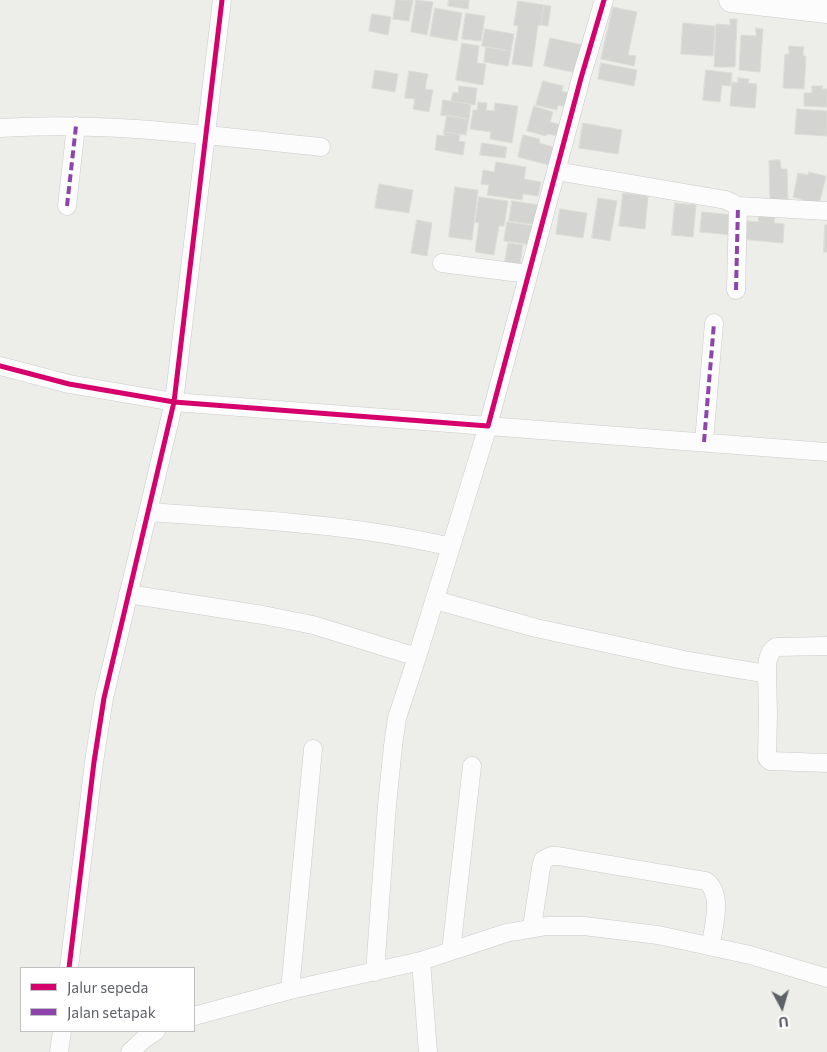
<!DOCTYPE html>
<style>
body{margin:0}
#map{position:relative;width:827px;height:1052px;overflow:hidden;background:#edede9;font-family:Commissioner,sans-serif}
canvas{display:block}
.legend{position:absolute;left:20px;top:967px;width:175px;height:65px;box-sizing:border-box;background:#fff;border:1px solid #bfc0c2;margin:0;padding:6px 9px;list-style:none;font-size:15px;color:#5e6166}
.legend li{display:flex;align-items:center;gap:10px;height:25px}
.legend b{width:25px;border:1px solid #bfc0c2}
.north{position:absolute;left:757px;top:982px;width:50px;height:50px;-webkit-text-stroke:4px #fff;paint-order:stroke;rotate:174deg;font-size:14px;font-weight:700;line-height:20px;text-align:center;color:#5e6166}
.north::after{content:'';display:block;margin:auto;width:18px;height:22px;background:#5e6166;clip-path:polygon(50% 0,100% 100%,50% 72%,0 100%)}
</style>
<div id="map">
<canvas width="827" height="1052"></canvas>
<ul class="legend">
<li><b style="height:6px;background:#d6006c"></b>Jalur sepeda</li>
<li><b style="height:6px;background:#8e44ad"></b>Jalan setapak</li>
</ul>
<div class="north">U</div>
</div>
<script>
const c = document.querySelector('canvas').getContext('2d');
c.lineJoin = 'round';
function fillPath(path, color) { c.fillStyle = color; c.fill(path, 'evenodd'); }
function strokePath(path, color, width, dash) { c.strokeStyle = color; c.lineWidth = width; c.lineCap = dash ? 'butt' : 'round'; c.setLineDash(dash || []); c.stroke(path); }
const building = new Path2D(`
 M396 0H413L409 21 393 19Z
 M416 0 433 2 427 35 411 32Z
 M449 0H469L468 9 448 6Z
 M518 1 544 5 541 25H538L532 67 512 64 518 26 514 25Z
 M544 5 551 6 548 26 541 25Z
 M613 7 637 12 628 55 636 56 634 66 601 59Z
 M435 8 462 13 457 41 430 36Z
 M466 13 485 16 481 41 462 39Z
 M372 14 391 17 388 35 369 31Z
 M730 19H737L735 67H714L716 24 730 25Z
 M683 23 715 26 713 56 681 54Z
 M756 28 763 29 760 72 739 70 741 35 756 36Z
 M485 29 514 34 511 51 482 46Z
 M550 38 583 45 577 73 544 66Z
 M462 43 479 46 477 63 486 64 483 85 456 80Z
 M789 46 804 47 803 56H806L804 89 783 88 785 54H789Z
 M486 47 511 51 508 66 484 62Z
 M601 63 637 70 634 86 598 79Z
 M375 70 398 74 395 92 372 88Z
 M706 70 732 73 731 86 722 85 720 102 703 100Z
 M409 71 428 74 425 89 433 90 429 112 413 109 415 99 405 98Z
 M738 78 749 79 748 83 757 84 755 108 730 106 732 82 738 83Z
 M543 81 563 86 562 91 569 93 565 107 558 105 557 110 536 105Z
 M459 86 477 88 475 105 451 101 453 92 458 93Z
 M812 86H823L822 89H827V107L804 106V93H812Z
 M443 100 471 104 469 119 441 115Z
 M478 102 487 103 486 110 494 111 495 103 518 106 512 143 490 139 491 132 470 129 473 110H477Z
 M534 106 553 112 550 122 561 125 558 136 547 134 546 136 527 131Z
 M797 109 827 111V136L795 134Z
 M447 115 469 119 466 135 444 132Z
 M583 123 622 130 618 154 579 148Z
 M444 132 460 134 459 141 465 142 463 155 435 150 437 135 444 136Z
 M523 135 540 139 539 143 557 148 553 166 518 157Z
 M482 143 507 147 505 158 480 155Z
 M780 160 781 169H787L788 202H770L769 161Z
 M496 162 526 167 524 179 541 182 538 196 523 194 522 200 487 195 489 185 481 184 483 170 494 172Z
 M809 172 826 176 818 209 802 206 803 200 793 197 798 173 808 175Z
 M379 184 413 190 409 213 375 208Z
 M455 187 478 190 472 240 449 237Z
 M623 193 648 196 645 229 619 226Z
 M479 197 508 201 504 226H499L494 255 475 252 479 223 475 222Z
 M598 198 617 201 610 241 592 238Z
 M512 201 540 205 537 225 509 221Z
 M675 203 696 205 693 237 672 235Z
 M560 209 587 213 583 238 556 234Z
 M702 212 734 215 732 235 700 232Z
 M759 213 775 214 774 223 784 224 783 243 740 239 741 220 758 222Z
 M417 220 432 223 427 256 411 253Z
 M507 222 535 226 532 245 504 241Z
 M825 225H827V252H824Z
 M508 243 523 245 519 270 504 268Z`);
fillPath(building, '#d4d4d2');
strokePath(building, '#dcdcd8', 1);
const street = new Path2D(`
 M0 128C108 121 214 136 321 147
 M556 171 726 200 738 206 827 211
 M67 206 76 126
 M442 263 528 274
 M736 290 738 206
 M0 366 69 384 174 402 488 426 581 78 604 0
 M704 442 714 323
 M148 512C247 519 355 524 451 547
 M128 594 263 615 313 625 417 657 488 426 827 452
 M435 600 536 628 684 660 767 674C767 664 767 653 776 647L827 646
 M767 674 768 713 767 758 770 761 827 763
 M532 927 541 868 543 860 551 856H558L706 881C724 895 713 926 711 945
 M451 951 472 766
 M421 961 428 1052
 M69 968 94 762 104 698 174 402 222 0
 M375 972 387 805 393 746 397 718 417 657
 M290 990 313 749
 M194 1016 290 990 421 961 506 933 547 926H584L658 935 750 955 827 978
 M59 1052 62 1031
 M130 1052 144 1039 156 1031`);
const secondary = new Path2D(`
 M731 0 827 11`);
strokePath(street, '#cacbca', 19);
strokePath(secondary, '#c9c9c9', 25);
strokePath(street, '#fcfcfc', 18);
strokePath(secondary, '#fcfcfc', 24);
strokePath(new Path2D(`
 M67 206 76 126
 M736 290 738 206
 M704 442 714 323`), '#8e44ad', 4, [8, 4]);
strokePath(new Path2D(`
 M0 366 69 384 174 402 488 426 581 78 604 0
 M69 968 94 762 104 698 174 402 222 0`), '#d6006c', 5);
</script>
